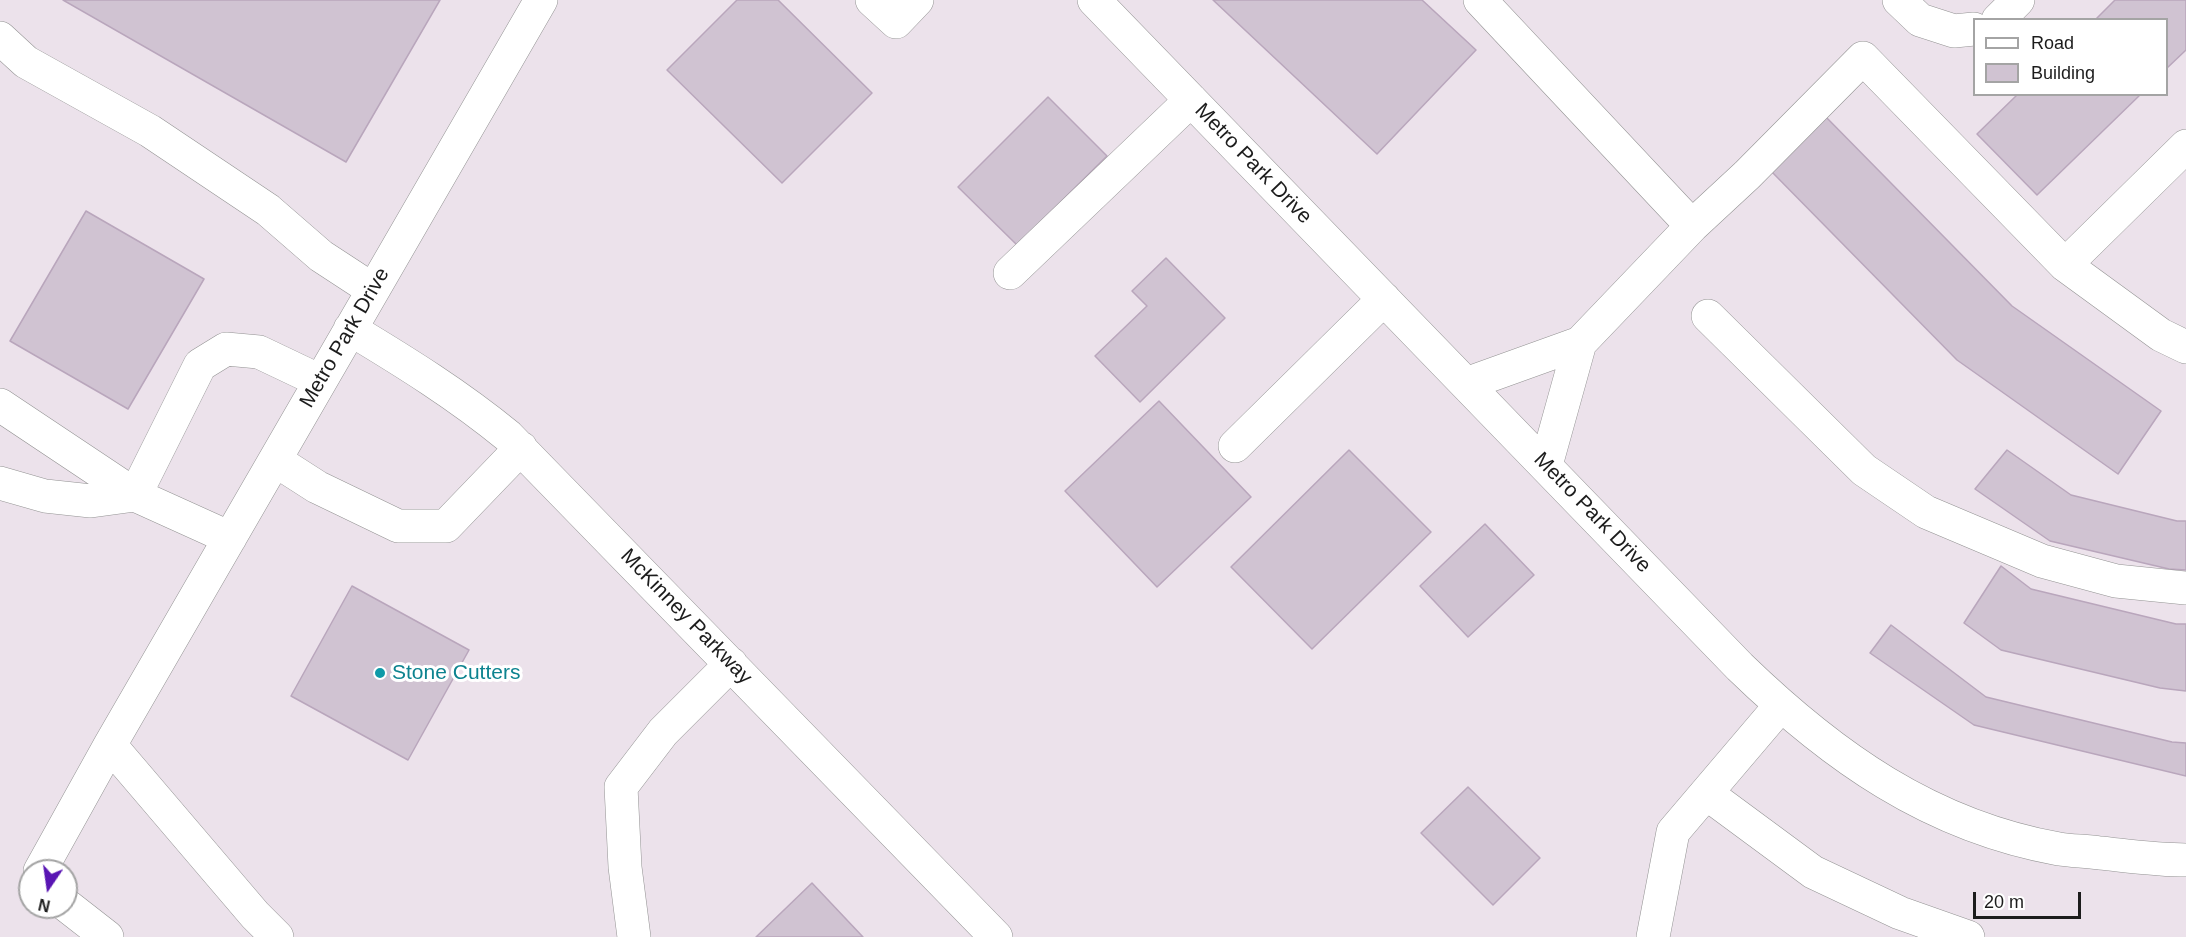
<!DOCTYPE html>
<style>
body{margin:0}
#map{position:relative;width:2186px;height:937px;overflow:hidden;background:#ece2eb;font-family:Arial,sans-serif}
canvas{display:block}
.legend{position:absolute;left:1973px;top:18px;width:195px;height:78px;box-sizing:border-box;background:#fff;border:2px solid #a4a4a4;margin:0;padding:8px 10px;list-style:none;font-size:18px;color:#1c1c1c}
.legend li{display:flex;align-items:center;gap:12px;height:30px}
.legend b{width:30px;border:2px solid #a4a4a4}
.north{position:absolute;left:18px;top:859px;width:60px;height:60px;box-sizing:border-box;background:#fff;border:2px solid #a4a4a4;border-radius:50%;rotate:193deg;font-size:16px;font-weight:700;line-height:24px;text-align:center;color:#1c1c1c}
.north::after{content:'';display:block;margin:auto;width:21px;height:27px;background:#5915b3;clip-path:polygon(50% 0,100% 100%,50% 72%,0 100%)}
.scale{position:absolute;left:1973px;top:892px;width:108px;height:27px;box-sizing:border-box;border:3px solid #1c1c1c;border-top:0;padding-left:8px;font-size:18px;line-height:21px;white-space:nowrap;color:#1c1c1c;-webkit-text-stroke:4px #fff;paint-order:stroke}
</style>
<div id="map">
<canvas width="2186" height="937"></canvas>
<ul class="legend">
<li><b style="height:8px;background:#fff"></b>Road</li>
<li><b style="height:16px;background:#d0c3d2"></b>Building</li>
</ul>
<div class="north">N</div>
<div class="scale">20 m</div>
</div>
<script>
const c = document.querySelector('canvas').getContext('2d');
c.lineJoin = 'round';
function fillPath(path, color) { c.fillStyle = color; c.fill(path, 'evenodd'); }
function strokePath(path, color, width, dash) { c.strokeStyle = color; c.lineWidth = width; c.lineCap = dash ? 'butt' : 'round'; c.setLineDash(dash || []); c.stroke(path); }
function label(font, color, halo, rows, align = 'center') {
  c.font = font + ' Arial,sans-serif'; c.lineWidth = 6; c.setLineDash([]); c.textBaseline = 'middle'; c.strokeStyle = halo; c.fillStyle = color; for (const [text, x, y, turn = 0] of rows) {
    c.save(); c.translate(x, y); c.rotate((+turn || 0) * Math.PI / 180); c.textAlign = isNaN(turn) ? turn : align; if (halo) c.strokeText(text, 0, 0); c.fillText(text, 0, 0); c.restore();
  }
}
const building = new Path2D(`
 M63 0H440L346 162Z
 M737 0H778L872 93 782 183 667 70Z
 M1213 0H1422L1476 50 1377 154Z
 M2115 0H2186V50L2166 69V20H2095Z
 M2018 94H2141L2037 195 1977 134Z
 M1048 97 1107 156 1017 245 958 187Z
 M1824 115 2012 306 2161 411 2118 474 1957 360 1769 169Z
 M86 211 204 279 128 409 10 341Z
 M1166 258 1225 318 1140 402 1095 356 1147 306 1132 291Z
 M1159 401 1251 497 1157 587 1065 491Z
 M1349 450 1431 532 1312 649 1231 567Z
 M2007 450 2071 495 2177 521H2186V570L2169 569 2050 541 1975 489Z
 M1485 524 1534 575 1468 637 1420 586Z
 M2001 566 2031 589 2176 624H2186V691L2160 688 2001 650 1964 623Z
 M352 586 469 650 408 760 291 696Z
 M1891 625 1986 697 2172 742 2186 743V776L1974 725 1870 653Z
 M1468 787 1540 858 1493 905 1421 833Z
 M812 883 863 937H756Z`);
fillPath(building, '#d0c3d2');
strokePath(building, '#b9a6bc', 1.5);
const minor = new Path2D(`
 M872 0 896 22 917 0
 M1094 0 1740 667C1832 756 1930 826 2059 849 2072 851 2086 851 2100 853 2129 856 2157 860 2186 860
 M1480 0 1692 226
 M1899 0 1920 20 1954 31 1974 29
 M1998 20 2018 0
 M0 38 26 62 150 131 268 210 321 256 373 290
 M2065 265 2186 146
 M1010 273 1191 100
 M1708 316 1864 470 1926 512 2042 561 2116 581 2186 588
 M350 329C405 362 458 395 508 436L996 937
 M1466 384 1580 343 1692 226 1747 175 1863 58 2065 265 2161 335 2186 347
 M0 405 135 495 230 538
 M1235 446 1384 299
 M275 460 317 487 398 526H446L521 448
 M1546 465 1580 343
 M0 483 45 496 91 501 135 495
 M135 495 200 365 226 349 259 352 320 381
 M110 745 255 915 277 937
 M1706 793 1813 872 1900 913 1968 937
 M40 871 110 745 541 0
 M66 905 107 937
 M634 937 625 867 621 787 663 732 731 664
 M1653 937 1673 832 1781 705`);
strokePath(minor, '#939393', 34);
strokePath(minor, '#fff', 33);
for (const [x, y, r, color] of [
 [380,673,6,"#0f9aa8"]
]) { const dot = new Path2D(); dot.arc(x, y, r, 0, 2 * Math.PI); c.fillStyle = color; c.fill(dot); strokePath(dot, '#fff', 2); }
label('21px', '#1c1c1c', '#fff', [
 ["Metro Park Drive",1253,164,46],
 ["Metro Park Drive",345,338,-60],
 ["Metro Park Drive",1592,513,46],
 ["McKinney Parkway",686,617,46]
]);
label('21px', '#0d838f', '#fff', [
 ["Stone Cutters",392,673]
], 'left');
</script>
